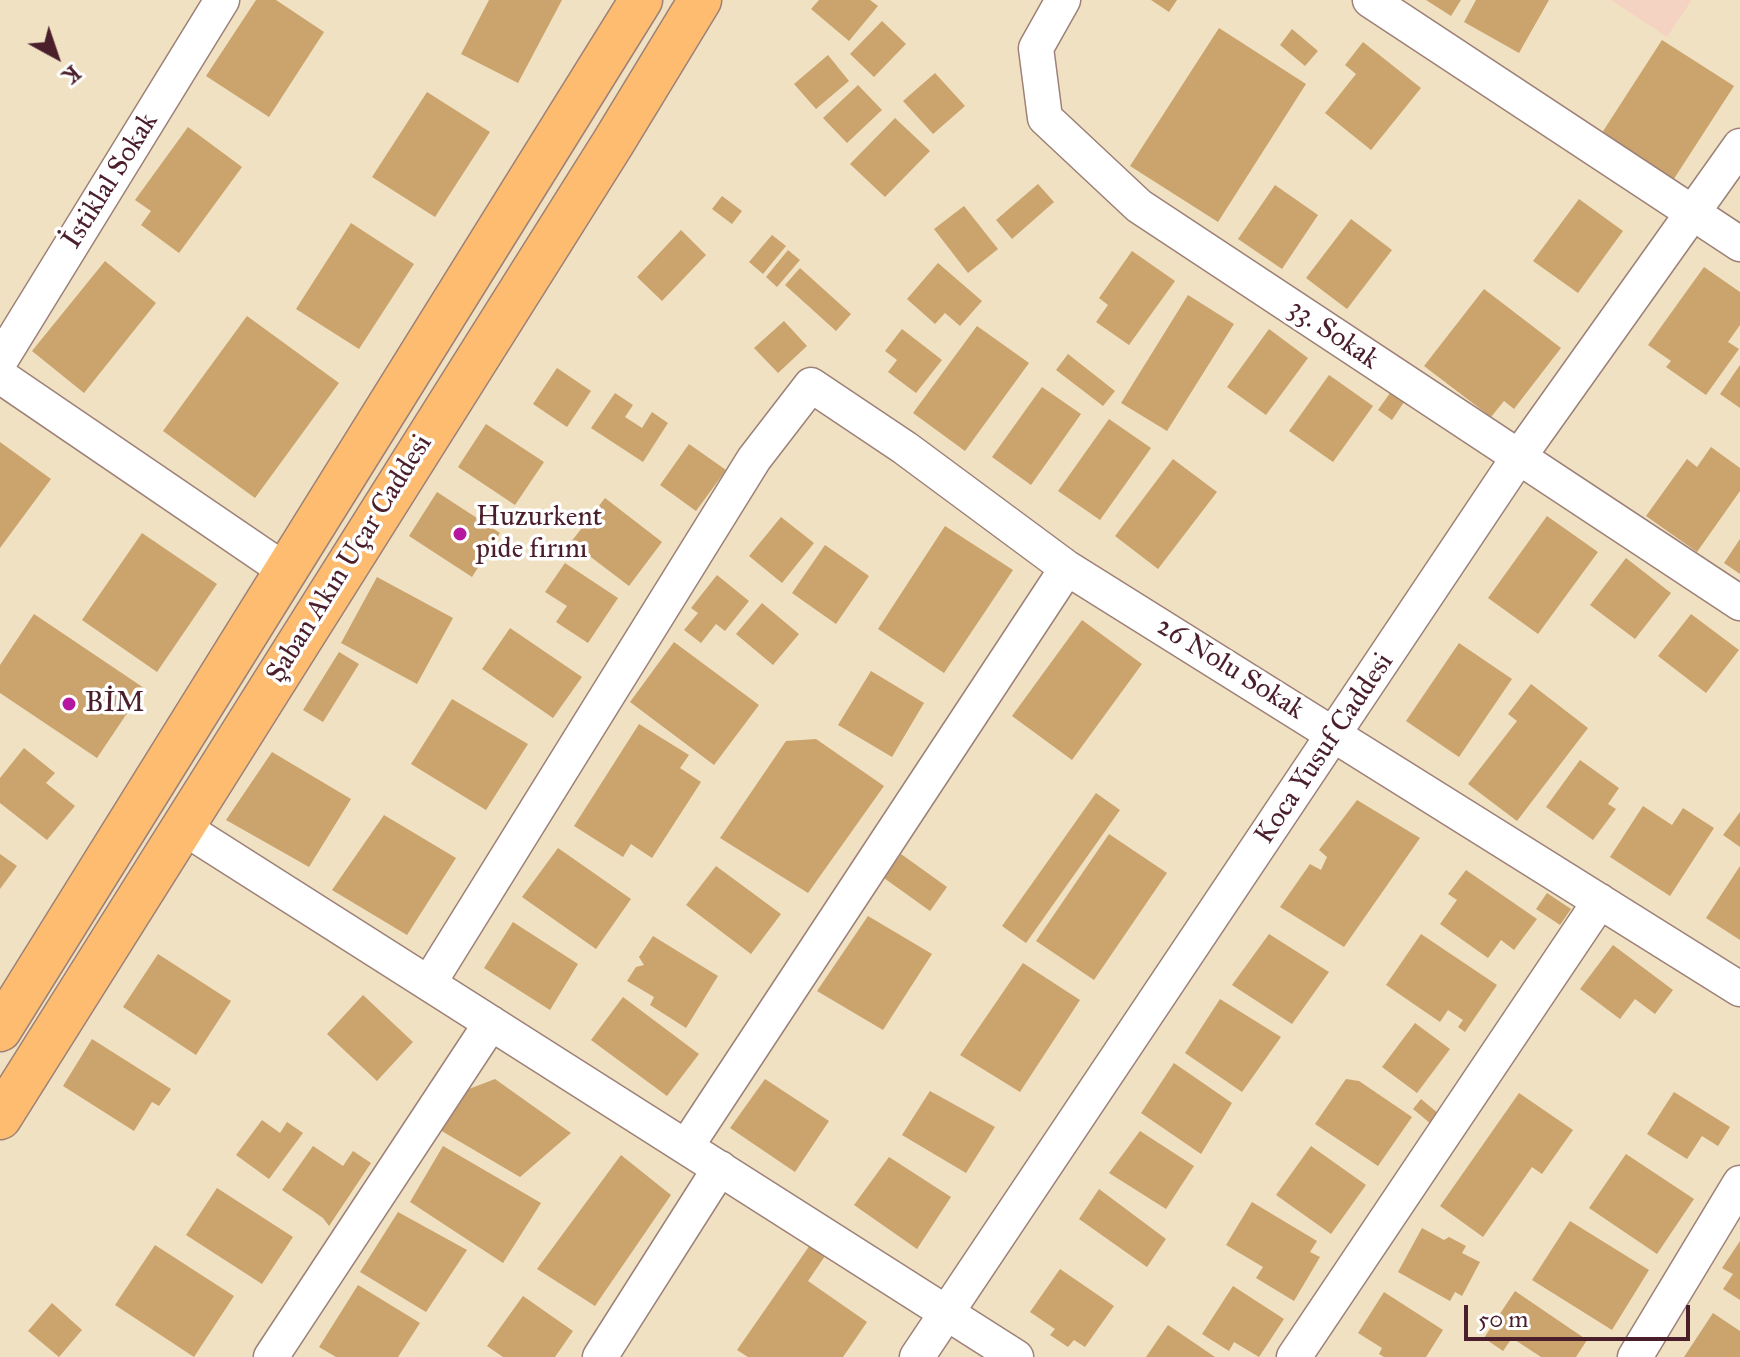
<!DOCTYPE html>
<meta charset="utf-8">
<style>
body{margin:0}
#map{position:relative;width:1740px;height:1357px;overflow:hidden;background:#f0e1c3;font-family:"IM FELL Great Primer",serif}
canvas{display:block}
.north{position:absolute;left:16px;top:16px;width:80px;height:80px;-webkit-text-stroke:6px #fff;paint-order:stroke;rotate:140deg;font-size:22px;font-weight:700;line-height:32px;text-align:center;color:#4a1f2b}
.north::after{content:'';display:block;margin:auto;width:28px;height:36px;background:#4a1f2b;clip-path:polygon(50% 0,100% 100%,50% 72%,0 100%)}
.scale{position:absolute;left:1464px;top:1305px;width:226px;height:36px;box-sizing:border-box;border:4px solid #4a1f2b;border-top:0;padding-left:10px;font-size:24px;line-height:28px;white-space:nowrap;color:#4a1f2b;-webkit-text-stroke:6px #fff;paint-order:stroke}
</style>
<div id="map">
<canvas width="1740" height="1357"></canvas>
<div class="north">K</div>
<div class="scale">50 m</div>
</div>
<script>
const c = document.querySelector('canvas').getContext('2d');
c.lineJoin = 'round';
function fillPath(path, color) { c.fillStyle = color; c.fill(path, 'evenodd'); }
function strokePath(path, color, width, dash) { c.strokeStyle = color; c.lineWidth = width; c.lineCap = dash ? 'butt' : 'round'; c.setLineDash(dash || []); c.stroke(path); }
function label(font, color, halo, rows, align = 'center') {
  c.font = font + ' "IM FELL Great Primer",serif'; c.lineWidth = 7; c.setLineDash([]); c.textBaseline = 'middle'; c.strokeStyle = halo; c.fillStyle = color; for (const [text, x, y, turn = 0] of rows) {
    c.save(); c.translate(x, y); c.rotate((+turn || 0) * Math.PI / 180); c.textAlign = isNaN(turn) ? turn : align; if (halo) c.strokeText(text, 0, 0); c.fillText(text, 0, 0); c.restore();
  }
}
fillPath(new Path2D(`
 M1611 0H1692L1667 37Z`), '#f5d3c2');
fillPath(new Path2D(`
 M256 0H276L324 32 269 117 206 76Z
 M489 0H562L518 83 461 54Z
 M819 0H870L878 6 849 41 811 9Z
 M1151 0H1177L1169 12Z
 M1426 0H1461L1451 16Z
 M1476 0H1549L1519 53 1464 22Z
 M882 21 906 44 874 77 850 54Z
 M1219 28 1306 84 1218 222 1130 166Z
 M1292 29 1318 51 1305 66 1280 45Z
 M1662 40 1734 86 1670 185 1598 139Z
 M1363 42 1421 88 1371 150 1325 113 1356 74 1345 65Z
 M828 55 849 81 816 109 794 84Z
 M935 73 965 106 933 134 903 101Z
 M858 85 882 110 847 143 823 118Z
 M427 92 490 132 435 217 372 177Z
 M895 118 930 151 885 197 850 164Z
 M188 127 242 167 179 253 141 225 151 211 135 200Z
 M1038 184 1054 202 1012 239 996 220Z
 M1275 185 1318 215 1282 269 1238 239Z
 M722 196 742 211 732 224 712 209Z
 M1579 199 1623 231 1578 293 1533 261Z
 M964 206 998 249 968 273 934 229Z
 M1351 219 1392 250 1347 309 1306 278Z
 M351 223 414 264 359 349 296 309Z
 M681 230 706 255 662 301 637 277Z
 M772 235 786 246 763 274 749 262Z
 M788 250 800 260 777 287 766 277Z
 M1132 251 1175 281 1129 345 1096 322 1108 305 1099 298Z
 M105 261 156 303 84 393 32 351Z
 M938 263 982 301 960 326 945 313 935 324 907 299Z
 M1704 267 1740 292V325L1728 342 1739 349 1706 395 1666 367 1671 361 1648 345Z
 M800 268 851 314 836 331 785 285Z
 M1484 289 1561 348 1514 409 1504 401 1491 417 1424 366Z
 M1188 295 1234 324 1167 431 1121 403Z
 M247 316 339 383 255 498 163 431Z
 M784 321 807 346 778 373 754 348Z
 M977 326 1029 363 965 451 913 413Z
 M902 329 942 360 916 393 888 372 897 360 885 351Z
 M1269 329 1308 358 1266 415 1227 387Z
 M1068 354 1115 391 1103 406 1056 370Z
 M1740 365V408L1720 394Z
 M557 368 591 391 567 427 533 404Z
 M1329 375 1373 406 1333 462 1289 431Z
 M1042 387 1081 414 1031 485 992 457Z
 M615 393 633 405 625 417 642 428 652 412 668 423 643 462 591 428Z
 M1390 393 1404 402 1392 420 1378 410Z
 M1109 419 1151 448 1100 520 1058 491Z
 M486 424 544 462 515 505 458 467Z
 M0 442 51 479 0 548Z
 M689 444 726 470 696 511 660 485Z
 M1711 447 1740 468V491L1697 552 1646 516 1687 459 1697 467Z
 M1173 459 1217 492 1158 569 1115 536Z
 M437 492 500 533 472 577 409 536Z
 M605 498 662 542 629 586 571 542Z
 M1547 516 1598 552 1538 634 1488 598Z
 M781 517 814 543 782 583 749 556Z
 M945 526 1013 570 944 673 878 629Z
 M142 533 217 584 157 672 82 620Z
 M1740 539V574L1724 563Z
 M825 545 869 576 836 624 792 593Z
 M1626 558 1671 593 1635 639 1590 605Z
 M565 563 618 598 588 643 556 622 567 606 545 592Z
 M717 575 749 601 725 631 716 624 701 643 684 630 698 613 691 608Z
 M377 577 453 618 417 684 341 643Z
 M762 603 799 634 773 665 736 634Z
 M34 614 144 688 97 758 0 693V665Z
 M1691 614 1739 650 1706 693 1658 656Z
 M1082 620 1142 664 1072 760 1012 716Z
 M510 628 582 677 553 718 482 669Z
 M674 642 759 705 714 765 630 702Z
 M1459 643 1512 679 1459 757 1406 721Z
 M339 652 359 664 323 722 303 710Z
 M871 671 924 703 892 757 838 725Z
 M1531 684 1588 728 1517 821 1468 784 1517 721 1508 714Z
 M452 699 528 744 486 810 411 764Z
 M639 724 689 755 680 768 701 782 652 858 631 844 623 857 574 826Z
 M816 739 884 786 808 893 720 838 786 741Z
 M24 748 55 773 46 783 75 806 47 840 0 803V778Z
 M272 752 351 799 309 867 226 820Z
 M1580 760 1619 788 1608 804 1616 809 1593 840 1546 807Z
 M1096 793 1120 810 1026 943 1002 926Z
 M1357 800 1420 838 1344 947 1280 907 1310 864 1321 870 1327 857 1319 850Z
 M1643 806 1672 825 1683 808 1714 828 1670 896 1610 857Z
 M1740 812V847L1723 835Z
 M384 815 456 858 407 935 332 890Z
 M1109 834 1167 873 1094 980 1036 941Z
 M558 848 631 899 596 949 522 897Z
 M0 854 17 866 0 889Z
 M901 854 947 887 930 911 884 878Z
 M716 866 781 914 751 954 686 905Z
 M1740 866V940L1706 918Z
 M1466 870 1537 919 1514 950 1501 940 1488 958 1440 924 1457 900 1448 894Z
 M1547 893 1571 909 1560 925 1536 909Z
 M868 916 932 954 883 1030 817 991Z
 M513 922 578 964 550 1010 484 968Z
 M1269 934 1329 972 1292 1024 1232 985Z
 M1421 934 1497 985 1465 1032 1458 1027 1463 1020 1448 1010 1440 1022 1386 985Z
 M653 936 718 976 686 1028 650 1005 654 997 627 981 636 967 644 965 639 957Z
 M1613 945 1673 990 1655 1014 1635 999 1620 1019 1580 989Z
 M158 954 231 1001 196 1055 123 1007Z
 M1023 963 1080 1000 1020 1092 960 1055Z
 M363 995 413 1042 377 1081 327 1034Z
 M623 997 699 1054 667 1096 591 1040Z
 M1220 999 1281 1037 1242 1092 1185 1053Z
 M1415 1023 1450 1049 1417 1093 1382 1067Z
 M92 1039 171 1089 159 1106 152 1102 134 1131 63 1086Z
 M1174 1063 1232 1103 1201 1154 1141 1113Z
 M495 1079 571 1133 520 1177 440 1130 469 1089Z
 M765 1079 829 1121 795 1172 730 1128Z
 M1346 1079 1359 1081 1412 1117 1378 1166 1315 1124Z
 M930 1091 995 1127 966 1173 902 1135Z
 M1674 1092 1730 1127 1718 1146 1702 1136 1687 1159 1647 1134Z
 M1519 1093 1573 1130 1542 1174 1532 1167 1483 1237 1440 1206Z
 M1421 1099 1439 1114 1431 1124 1413 1109Z
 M262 1120 280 1133 287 1122 303 1133 269 1179 236 1155Z
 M1140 1131 1194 1166 1166 1209 1109 1173Z
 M313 1146 343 1166 353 1151 371 1163 329 1226 323 1218 282 1190Z
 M443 1146 541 1203 503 1263 410 1202Z
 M1311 1146 1366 1185 1331 1234 1276 1195Z
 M1626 1154 1694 1199 1657 1254 1589 1208Z
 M621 1155 671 1195 595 1306 537 1269Z
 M889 1157 951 1197 917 1249 854 1205Z
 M217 1188 293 1237 262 1284 186 1235Z
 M1099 1189 1166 1239 1147 1267 1079 1219Z
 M1252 1202 1317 1241 1310 1252 1320 1257 1294 1301 1256 1278 1263 1267 1226 1245Z
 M398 1212 467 1250 426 1312 360 1272Z
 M1570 1221 1649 1270 1612 1330 1532 1280Z
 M1422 1228 1444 1240 1449 1237 1466 1246 1462 1253 1480 1262 1462 1296 1455 1292 1450 1301 1398 1272Z
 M1740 1241V1300L1723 1289 1733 1274 1722 1268Z
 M155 1245 234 1296 194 1357 115 1305Z
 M810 1245 825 1256 808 1281 867 1322 843 1357H748L737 1350Z
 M1060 1269 1114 1306 1085 1347 1074 1340 1068 1347 1050 1335 1055 1329 1030 1312Z
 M358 1285 420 1323 398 1357H336L319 1347Z
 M1233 1286 1284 1319 1259 1357 1234 1342 1229 1351 1202 1334Z
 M1515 1291 1587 1340 1576 1357H1541L1512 1338 1503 1351 1484 1338Z
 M1384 1292 1443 1330 1426 1357H1384L1379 1354 1382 1348 1358 1333Z
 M523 1296 573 1331 555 1357H503L487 1346Z
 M52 1303 82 1330 59 1357 28 1331Z
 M1713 1313 1740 1331V1357H1684Z
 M1168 1325 1215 1357H1146Z`), '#cba36c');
const minor = new Path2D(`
 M1063 0 1036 48 1045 118 1139 206 1740 603
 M1370 0 1740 244
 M0 361 222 0
 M0 376 286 571
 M181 826 1016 1357
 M429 983 754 459 811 385 905 448 1067 568 1740 989
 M686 1147 1067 568
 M271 1357 491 1023
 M600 1357 720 1168
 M917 1357 1518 458 1740 146
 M1294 1357 1600 901
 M1635 1357 1740 1183`);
const major = new Path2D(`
 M0 1030 641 0
 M0 1118 613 143 700 0`);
strokePath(minor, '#9d8077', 37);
strokePath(major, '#9d8077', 45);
strokePath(minor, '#fff', 34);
strokePath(major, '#fdbc6f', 42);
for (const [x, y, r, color] of [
 [460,534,8,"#b5179e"],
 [69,704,8,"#b5179e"]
]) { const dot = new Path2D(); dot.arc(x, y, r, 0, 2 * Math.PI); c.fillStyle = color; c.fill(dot); strokePath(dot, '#fff', 3); }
label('28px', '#4a1f2b', '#fff', [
 ["İstiklal Sokak",111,181,-58],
 ["33. Sokak",1333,335,34],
 ["Şaban Akın Uçar Caddesi",350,559,-58],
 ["26 Nolu Sokak",1230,669,32],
 ["Koca Yusuf Caddesi",1325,749,-56]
]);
label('28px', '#4a1f2b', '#fff', [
 ["Huzurkent",476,518],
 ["pide fırını",476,550],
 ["BİM",85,704]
], 'left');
</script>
